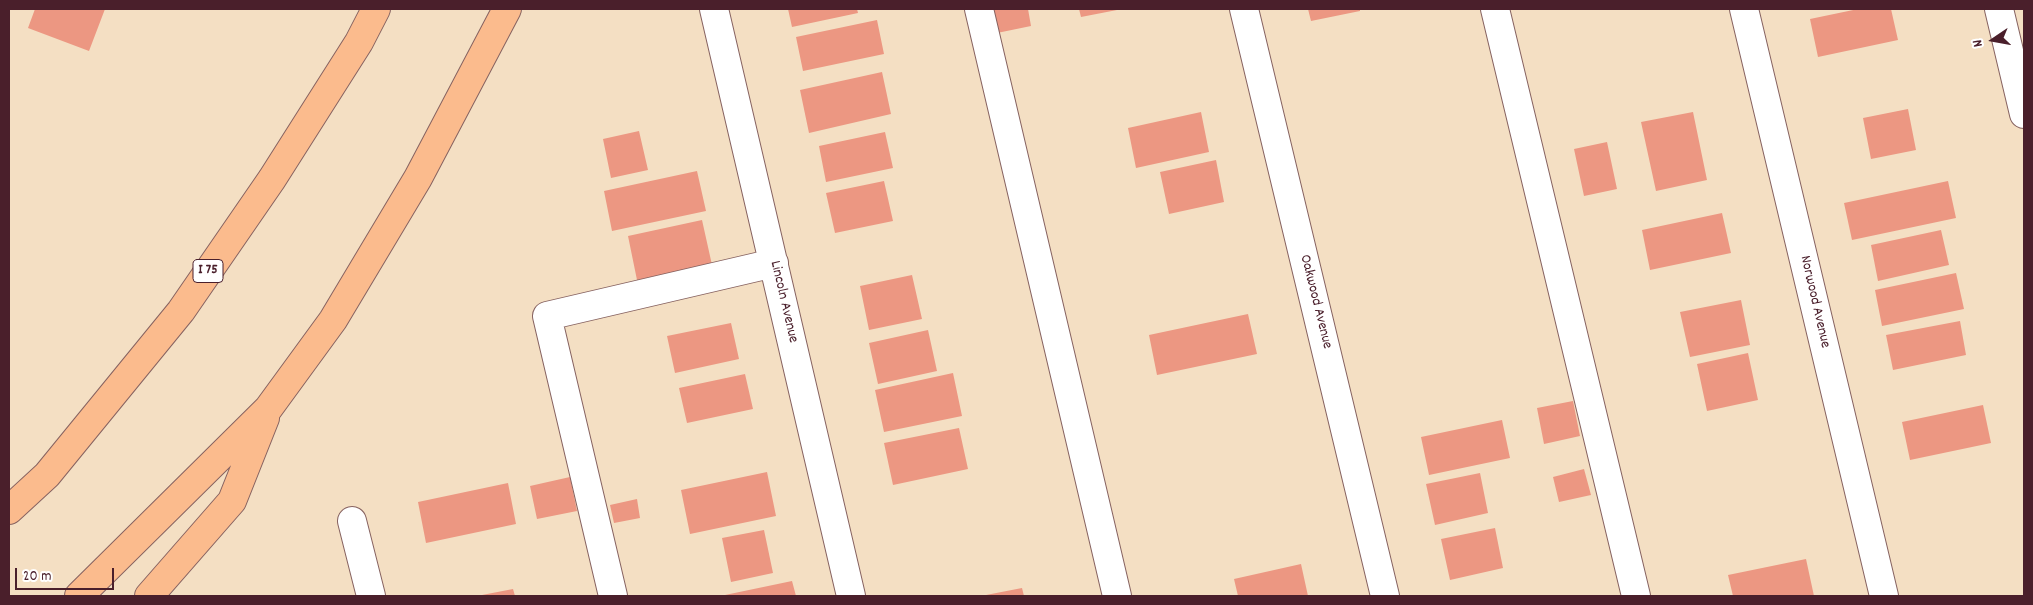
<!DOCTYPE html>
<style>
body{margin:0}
#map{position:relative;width:2033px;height:605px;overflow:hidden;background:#f4dfc3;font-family:Dekko,sans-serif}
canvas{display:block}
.frame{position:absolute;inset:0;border:10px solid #4a1f2b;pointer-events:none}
.north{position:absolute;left:1968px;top:15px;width:50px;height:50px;-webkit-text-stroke:4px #fff;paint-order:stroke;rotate:258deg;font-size:14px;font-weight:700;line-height:20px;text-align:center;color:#4a1f2b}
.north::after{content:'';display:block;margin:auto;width:18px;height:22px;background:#4a1f2b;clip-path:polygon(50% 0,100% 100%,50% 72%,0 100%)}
.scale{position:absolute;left:15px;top:568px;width:99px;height:22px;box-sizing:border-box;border:2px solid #4a1f2b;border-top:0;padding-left:6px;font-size:15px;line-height:18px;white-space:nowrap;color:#4a1f2b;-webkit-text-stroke:4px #fff;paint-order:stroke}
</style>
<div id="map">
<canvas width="2033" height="605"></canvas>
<div class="frame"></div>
<div class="north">N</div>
<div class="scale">20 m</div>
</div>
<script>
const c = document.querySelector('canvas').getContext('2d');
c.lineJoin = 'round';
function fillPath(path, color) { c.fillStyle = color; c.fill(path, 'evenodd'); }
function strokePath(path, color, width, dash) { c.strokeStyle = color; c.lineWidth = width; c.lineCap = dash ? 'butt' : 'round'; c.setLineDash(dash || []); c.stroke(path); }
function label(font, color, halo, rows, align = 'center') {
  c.font = font + ' Dekko,sans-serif'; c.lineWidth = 5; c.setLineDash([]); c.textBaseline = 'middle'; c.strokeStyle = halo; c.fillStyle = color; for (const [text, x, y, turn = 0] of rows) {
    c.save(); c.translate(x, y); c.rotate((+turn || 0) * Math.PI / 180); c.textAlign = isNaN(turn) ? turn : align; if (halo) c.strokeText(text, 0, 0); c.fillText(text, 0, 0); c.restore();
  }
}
fillPath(new Path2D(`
 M35 9H105L89 51 28 28Z
 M788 9H857L858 13 792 27Z
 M992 9H1028L1031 26 997 33Z
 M1079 9H1117V10L1081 17Z
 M1308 9H1360V11L1311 21Z
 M1858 9H1891L1898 40 1818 57 1810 19Z
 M877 20 884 54 803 71 796 37Z
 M882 72 891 114 809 133 800 90Z
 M1908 109 1916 150 1871 159 1863 118Z
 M1201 112 1209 152 1136 168 1128 128Z
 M1693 112 1707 180 1656 191 1641 122Z
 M639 131 648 170 611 178 603 139Z
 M885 132 893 168 826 182 819 146Z
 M1607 142 1617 189 1584 196 1574 149Z
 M1216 160 1224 202 1169 214 1160 172Z
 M697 171 706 211 612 231 604 191Z
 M884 181 893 221 835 233 826 193Z
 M1948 181 1956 218 1852 240 1844 203Z
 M1722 213 1731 253 1650 270 1642 230Z
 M702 220 712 265 637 280 628 236Z
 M1941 230 1949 265 1878 281 1871 245Z
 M1956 273 1964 309 1882 326 1875 290Z
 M912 275 922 319 869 330 860 286Z
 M1741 300 1750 345 1690 357 1680 312Z
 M1248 314 1257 354 1157 375 1149 335Z
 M1960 321 1966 355 1893 370 1886 335Z
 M731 323 739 359 675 373 667 336Z
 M928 330 937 371 878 384 869 343Z
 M1748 353 1758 400 1707 411 1697 364Z
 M953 373 962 416 884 432 875 390Z
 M745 374 753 409 687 423 679 388Z
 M1573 401 1580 436 1544 444 1537 408Z
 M1983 405 1991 443 1910 460 1902 422Z
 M1502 420 1510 458 1429 475 1421 437Z
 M959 428 968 469 893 485 884 443Z
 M1584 469 1591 495 1559 502 1553 477Z
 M767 472 776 516 690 534 681 490Z
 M1480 473 1488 513 1435 525 1426 484Z
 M570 477 577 511 537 519 530 486Z
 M508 483 516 524 426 543 418 502Z
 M637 499 640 518 614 523 610 505Z
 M1495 528 1503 568 1450 580 1441 539Z
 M764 530 773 573 731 582 722 538Z
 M1806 559 1814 596H1733L1728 575Z
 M1301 564 1308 596H1238L1234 579Z
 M792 581 796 596H725V595Z
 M1022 588 1024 596H986V595Z
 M513 589 515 596H482V595Z`), '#ec9782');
const minor = new Path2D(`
 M714 9 851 596
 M979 9 1117 596
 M1244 9 1385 596
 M1495 9 1636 596
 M1744 9 1884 596
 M1999 9 2024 114
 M352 521 371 596
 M613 596 547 316 774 263`);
const highway = new Path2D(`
 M9 510 47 475 181 311 272 179 359 42 376 9
 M79 596 268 409 333 320 418 178 507 9
 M149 596 232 501 265 418`);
strokePath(minor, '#866260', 30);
strokePath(highway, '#866260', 30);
strokePath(minor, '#fff', 28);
strokePath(highway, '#fbbb8d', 28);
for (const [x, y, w] of [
 [208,271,30]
]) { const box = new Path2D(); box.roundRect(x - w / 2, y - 11.5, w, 23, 4); c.fillStyle = '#fff'; c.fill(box); strokePath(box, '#4a1f2b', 1); }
label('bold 14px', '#4a1f2b', null, [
 ["I 75",208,271]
]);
label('15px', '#4a1f2b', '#fff', [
 ["Lincoln Avenue",783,302,77],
 ["Oakwood Avenue",1315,302,76],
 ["Norwood Avenue",1814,302,77]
]);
</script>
